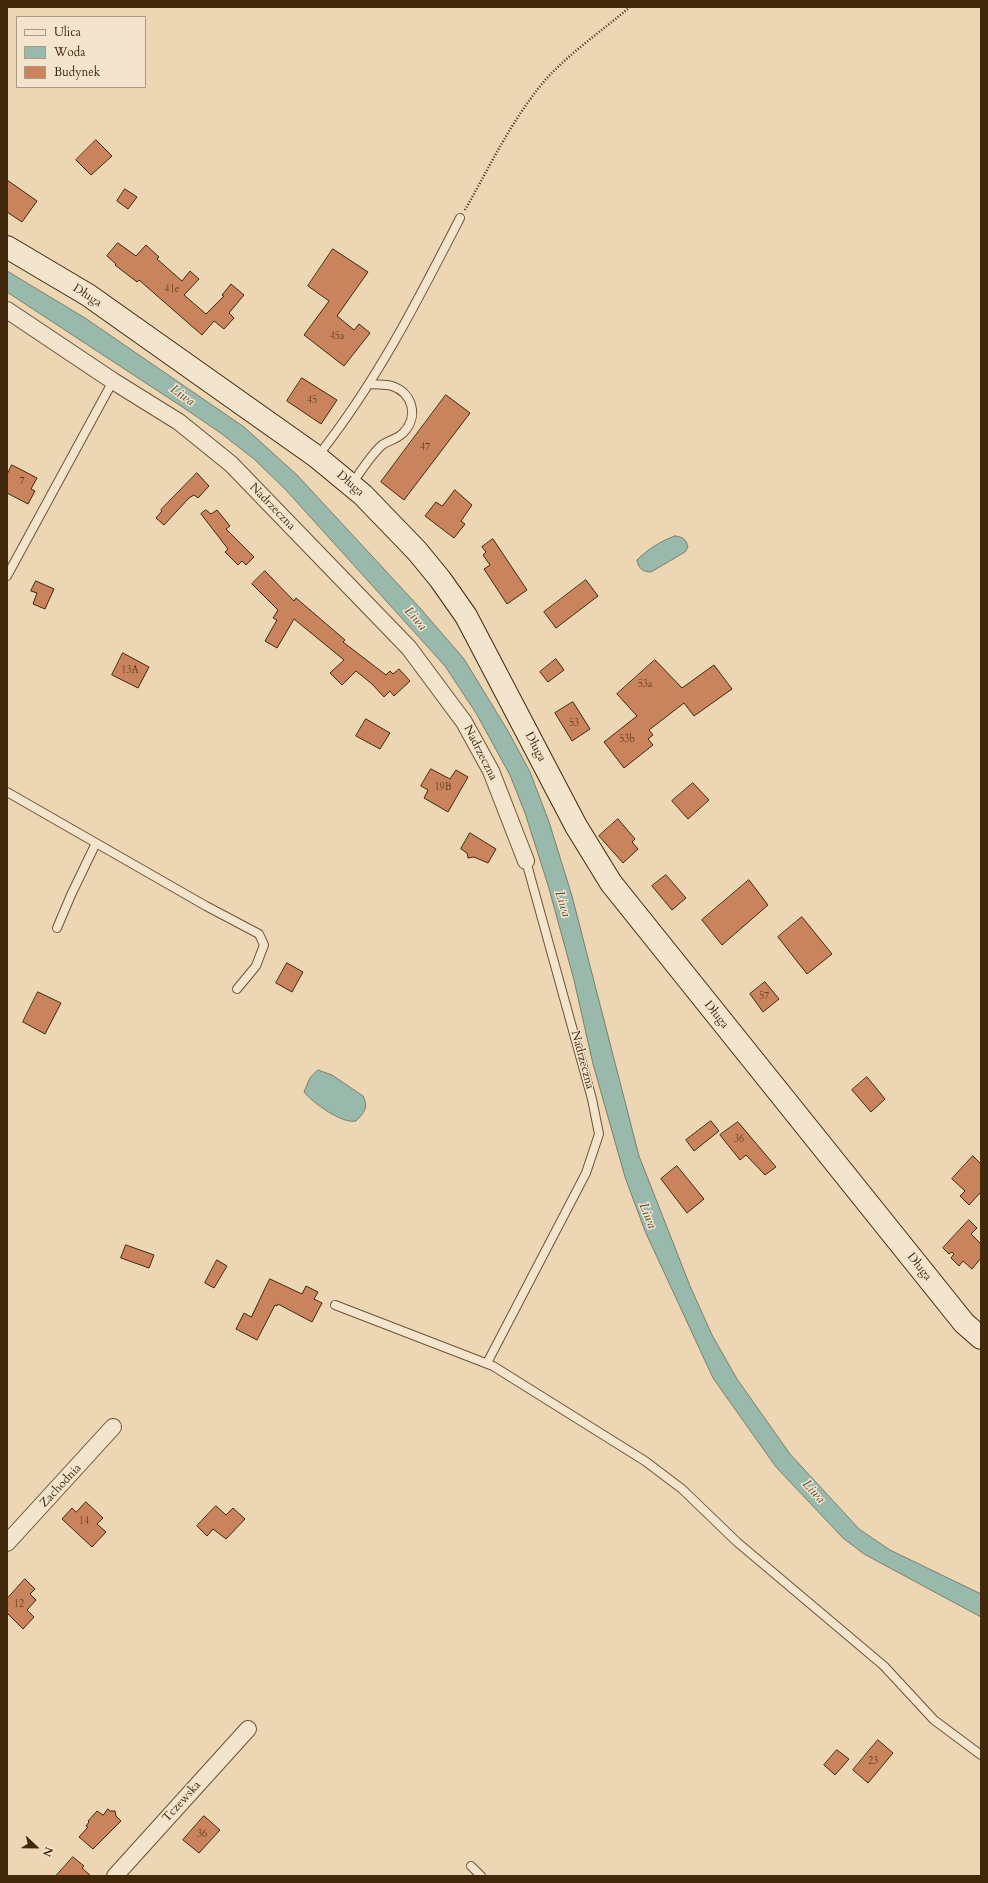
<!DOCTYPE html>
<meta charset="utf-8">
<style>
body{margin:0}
#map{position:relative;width:988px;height:1883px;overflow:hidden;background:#ecd6b3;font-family:Cardo,serif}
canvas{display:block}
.frame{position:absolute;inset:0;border:8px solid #42280b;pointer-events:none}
.legend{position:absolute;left:16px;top:16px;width:130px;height:72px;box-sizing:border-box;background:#f3e4ce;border:1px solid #ac9980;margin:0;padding:5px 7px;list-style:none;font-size:12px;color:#42280b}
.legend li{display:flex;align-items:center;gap:8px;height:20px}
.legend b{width:20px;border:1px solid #ac9980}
.north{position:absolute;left:16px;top:1827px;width:40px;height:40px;-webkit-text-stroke:3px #f3e4ce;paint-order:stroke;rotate:112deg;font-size:11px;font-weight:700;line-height:16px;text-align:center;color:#42280b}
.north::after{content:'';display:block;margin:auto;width:14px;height:18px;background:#42280b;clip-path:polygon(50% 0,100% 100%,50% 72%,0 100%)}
</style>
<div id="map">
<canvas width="988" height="1883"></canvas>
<div class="frame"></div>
<ul class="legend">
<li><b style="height:5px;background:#f3e4ce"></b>Ulica</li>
<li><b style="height:11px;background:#99b9ac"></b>Woda</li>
<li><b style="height:11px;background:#ca845d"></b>Budynek</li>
</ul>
<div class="north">N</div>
</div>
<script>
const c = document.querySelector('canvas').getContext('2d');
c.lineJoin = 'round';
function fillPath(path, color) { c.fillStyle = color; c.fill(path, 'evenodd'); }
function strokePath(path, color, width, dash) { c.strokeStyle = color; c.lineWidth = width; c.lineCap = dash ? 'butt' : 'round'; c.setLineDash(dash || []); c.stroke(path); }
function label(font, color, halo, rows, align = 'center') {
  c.font = font + ' Cardo,serif'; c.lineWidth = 3; c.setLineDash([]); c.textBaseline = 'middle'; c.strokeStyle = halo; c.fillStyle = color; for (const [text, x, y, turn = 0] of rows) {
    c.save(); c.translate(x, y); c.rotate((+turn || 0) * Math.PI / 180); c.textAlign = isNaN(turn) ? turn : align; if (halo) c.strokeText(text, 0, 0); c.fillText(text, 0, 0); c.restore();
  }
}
const water = new Path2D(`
 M7 271 85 318 244 427 297 475 420 608 464 659 508 731 530 772 549 822 572 896 639 1156 690 1286 712 1335 737 1379 790 1454 859 1529 890 1550 981 1594V1617L864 1554 843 1538 776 1467 713 1378 645 1231 625 1177 593 1064 574 980 548 885 525 813 510 775 476 713 445 666 285 489 254 459 222 434 187 410 7 292Z
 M675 536C683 537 686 539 688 547L685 552 651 572C643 572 638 568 637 560 648 549 661 541 675 536Z
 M318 1070 332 1075 363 1096C369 1107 364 1113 356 1121 342 1124 313 1103 304 1092L310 1078Z`);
fillPath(water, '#99b9ac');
strokePath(water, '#767f6c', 1);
const building = new Path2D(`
 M96 140 112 156 91 175 76 160Z
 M7 180 37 201 22 222 7 212Z
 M125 189 137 197 128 209 117 201Z
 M118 243 136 256 146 245 159 257 157 259 182 281 190 271 199 279 184 295 206 314 224 296 222 295 231 284 244 295 229 313 234 318 224 329 214 321 202 335 139 280 137 282 115 265 116 264 107 256Z
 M333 249 368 272 337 316 354 330 359 324 370 333 344 366 304 335 329 301 308 286Z
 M302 378 337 400 321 424 287 401Z
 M446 395 470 413 404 500 381 482Z
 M12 465 37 478 31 489 35 491 28 504 7 493V475Z
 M197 473 209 486 198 498 194 495 189 498 164 525 156 518 162 511 161 510Z
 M455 490 472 505 461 521 465 524 454 538 425 516 436 502 442 506Z
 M206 510 211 514 217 510 230 526 226 529 254 557 246 565 242 561 238 565 225 552 228 549 201 514Z
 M493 539 527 590 507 604 484 569 490 565 483 555 486 552 482 547Z
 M265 571 294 601 296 598 345 640 343 642 386 675 390 671 393 674 399 669 410 681 394 696 390 691 384 697 372 684 356 671 342 685 330 673 344 660 294 619 277 648 265 641 277 620 273 618 278 610 252 584Z
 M586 580 598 596 556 628 544 612Z
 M36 581 54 589 45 609 33 604 37 593 31 591Z
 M123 653 149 667 138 688 112 675Z
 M556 659 564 670 548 682 540 672Z
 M655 660 682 688 714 665 732 689 694 716 684 703 649 730 653 735 648 739 653 745 624 768 604 742 637 716 617 694Z
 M573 702 590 729 572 741 555 713Z
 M366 719 390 733 380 749 356 736Z
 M431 769 450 779 456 770 468 777 448 812 424 798 428 790 421 786Z
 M693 783 709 800 688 819 672 801Z
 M618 819 635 839 632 842 638 849 623 863 599 836Z
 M470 833 496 849 488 863 474 857 468 858 467 853 461 849Z
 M666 875 686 898 672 910 652 886Z
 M749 880 768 905 722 945 702 920Z
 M802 917 832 954 807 974 778 937Z
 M287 963 303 972 292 992 276 983Z
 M765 982 779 999 763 1012 750 994Z
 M38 992 61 1003 45 1034 23 1022Z
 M867 1077 885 1099 871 1112 852 1090Z
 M711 1121 719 1131 694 1151 686 1140Z
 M738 1122 776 1167 765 1175 746 1155 740 1160 720 1135Z
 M973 1156 981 1164V1192L969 1205 960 1196 965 1191 952 1179Z
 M677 1166 704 1199 687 1213 661 1179Z
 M969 1220 977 1228 971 1234 981 1244V1258L972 1269 963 1261 959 1266 951 1258 954 1254 952 1252 949 1254 943 1248Z
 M126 1245 154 1255 149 1268 121 1258Z
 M217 1260 227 1266 214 1288 205 1283Z
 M270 1279 302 1294 306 1286 318 1292 314 1299 322 1303 312 1322 278 1304 277 1306 275 1305 257 1340 236 1329 244 1313 251 1317Z
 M86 1502 103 1518 97 1524 106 1532 92 1547 62 1519 72 1508 76 1512Z
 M216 1506 226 1515 233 1508 245 1519 226 1539 213 1529 207 1536 197 1526Z
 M25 1579 35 1589 30 1594 36 1600 27 1610 34 1617 23 1629 7 1613V1599Z
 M878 1740 893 1753 868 1783 853 1770Z
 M837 1750 849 1759 835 1775 824 1765Z
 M108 1809 110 1811H115L116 1816 121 1821 93 1849 79 1837 88 1827 86 1826 89 1822 88 1821 97 1811 103 1815Z
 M204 1816 220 1830 199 1853 183 1840Z
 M73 1857 84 1866 82 1868 91 1876H56Z`);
fillPath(building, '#ca845d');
strokePath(building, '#42280b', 1);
const lane = new Path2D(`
 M317 457C376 383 417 302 460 218
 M352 484C361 471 370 456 382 445 389 440 396 440 403 433 419 417 413 393 392 386 385 384 377 385 370 384
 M7 576 113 381
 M7 792 96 843 71 895 57 928
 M96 843 206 906 259 934 264 945 256 966 237 989
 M335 1305 493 1366 645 1461 682 1489 737 1542 884 1666 934 1720 981 1755
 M487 1363 586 1173 599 1134 592 1099 526 861
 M471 1866 481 1876`);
const street = new Path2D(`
 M7 310 113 381 179 422 231 464 409 648 464 722 491 771 526 861
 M7 1543 113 1427
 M115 1876 248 1729`);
const secondary = new Path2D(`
 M7 247 88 295 317 457 363 495 417 551 440 579 466 616 576 826 611 883 964 1323 981 1338`);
strokePath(lane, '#6c5435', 10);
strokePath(street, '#6c5435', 18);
strokePath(secondary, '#42280b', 24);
strokePath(new Path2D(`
 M465 210C490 166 513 117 547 78 571 52 603 30 630 7`), '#42280b', 2.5, [1, 2]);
strokePath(lane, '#f3e4ce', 8);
strokePath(street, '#f3e4ce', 16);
strokePath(secondary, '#f3e4ce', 22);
label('10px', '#643f20', null, [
 ["41e",172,290],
 ["45a",337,337],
 ["45",312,401],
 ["47",425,448],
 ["7",22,482],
 ["13A",130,671],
 ["53a",645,685],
 ["53",574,724],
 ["53b",627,740],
 ["19B",443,788],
 ["57",764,997],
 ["36",739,1140],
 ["14",84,1522],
 ["12",19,1605],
 ["23",873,1762],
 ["36",202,1835]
]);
label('12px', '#42280b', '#f3e4ce', [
 ["Długa",87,296,33],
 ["Długa",350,484,41],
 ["Nadrzeczna",272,507,46],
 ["Długa",535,747,62],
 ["Nadrzeczna",480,753,63],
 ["Długa",716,1015,51],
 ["Nadrzeczna",582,1060,75],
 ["Długa",919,1267,51],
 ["Zachodnia",61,1486,-47],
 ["Tczewska",182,1802,-48]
]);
label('italic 13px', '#584c33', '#f3e4ce', [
 ["Liwa",182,396,35],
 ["Liwa",415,619,49],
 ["Liwa",562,904,73],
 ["Liwa",647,1216,68],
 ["Liwa",813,1492,48]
]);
</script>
